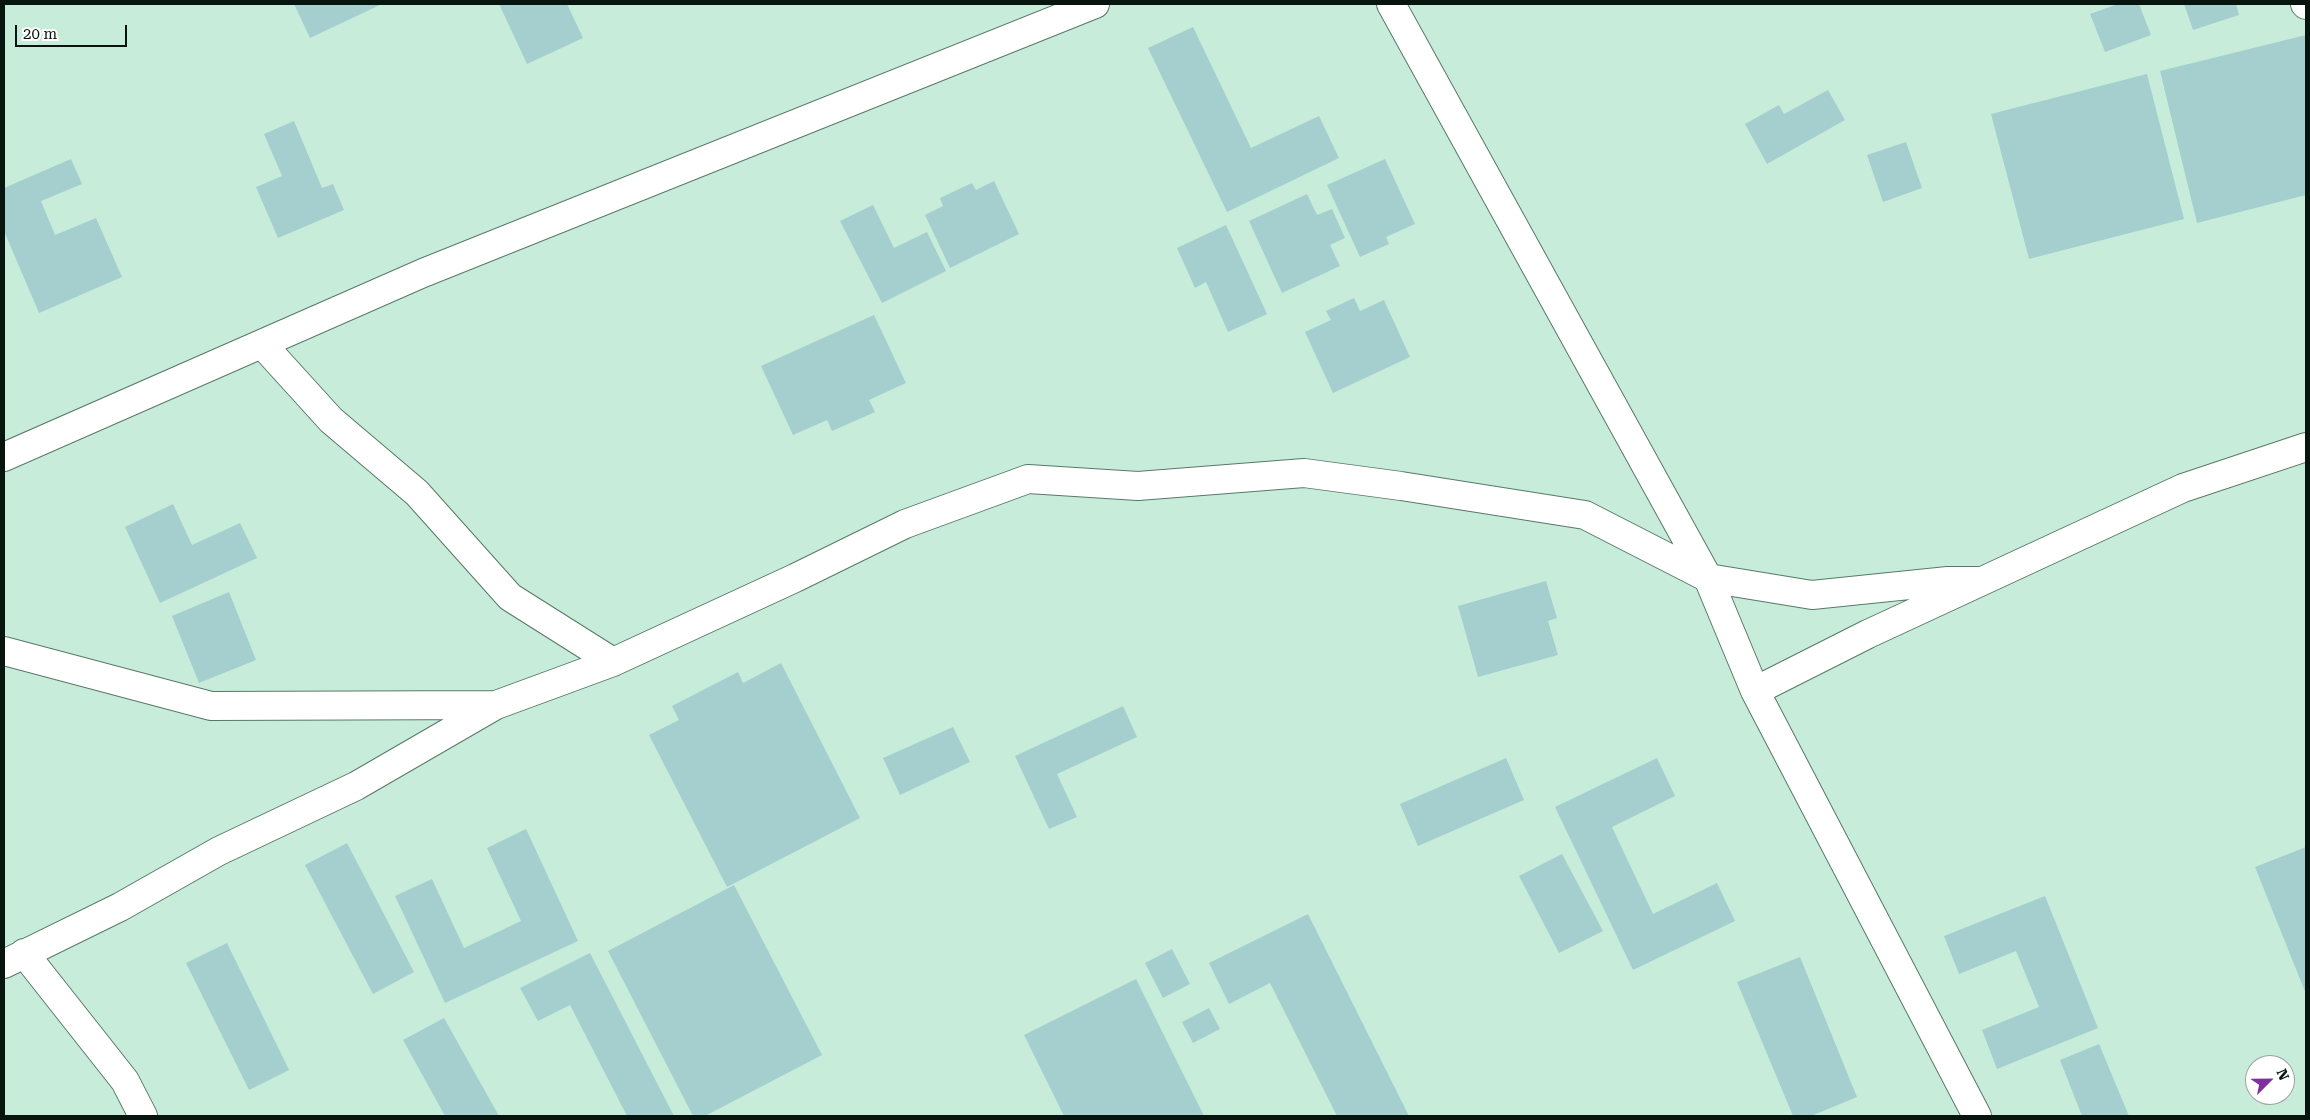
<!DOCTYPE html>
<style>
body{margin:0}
#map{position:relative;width:2310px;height:1120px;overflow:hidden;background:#c8ecda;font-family:"Roboto Serif",serif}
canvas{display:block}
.frame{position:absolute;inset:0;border:5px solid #08150f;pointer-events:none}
.north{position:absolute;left:2245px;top:1055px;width:50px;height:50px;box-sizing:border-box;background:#fff;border:1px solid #9ca19f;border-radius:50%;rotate:67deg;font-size:14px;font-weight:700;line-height:20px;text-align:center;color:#08150f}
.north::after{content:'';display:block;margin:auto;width:18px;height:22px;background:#812e9e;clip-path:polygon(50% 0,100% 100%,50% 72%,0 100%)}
.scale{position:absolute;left:15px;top:25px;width:112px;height:22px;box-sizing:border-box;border:2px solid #08150f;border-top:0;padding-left:6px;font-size:15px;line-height:18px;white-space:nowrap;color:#08150f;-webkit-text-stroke:4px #fff;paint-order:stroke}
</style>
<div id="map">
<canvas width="2310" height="1120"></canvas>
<div class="frame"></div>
<div class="north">N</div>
<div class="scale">20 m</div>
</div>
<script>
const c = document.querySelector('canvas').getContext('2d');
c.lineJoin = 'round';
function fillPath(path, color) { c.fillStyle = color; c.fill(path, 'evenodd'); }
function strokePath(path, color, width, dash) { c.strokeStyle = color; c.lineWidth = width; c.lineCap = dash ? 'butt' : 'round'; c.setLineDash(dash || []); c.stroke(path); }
fillPath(new Path2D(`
 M294 4H382L310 38Z
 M499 4H567L583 38 527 64Z
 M2118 4H2139L2151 35 2105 52 2090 14Z
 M2184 4H2236L2239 15 2193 30Z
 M1193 27 1251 148 1319 116 1339 158 1227 212 1148 48Z
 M2306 35V195L2197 223 2160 71Z
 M2147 74 2184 219 2029 259 1991 114Z
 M1828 90 1845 120 1767 164 1745 124 1779 105 1784 114Z
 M294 121 322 188 333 184 344 210 278 238 256 187 282 176 264 134Z
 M1906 142 1922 188 1883 202 1867 155Z
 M71 159 82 184 41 201 55 235 96 218 122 277 39 313 4 231V188Z
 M1385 159 1415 224 1386 237 1389 244 1360 257 1327 185Z
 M994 181 1019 234 950 268 925 215 943 206 940 198 972 183 976 190Z
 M1307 194 1317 215 1332 209 1345 238 1330 245 1340 266 1282 293 1249 221Z
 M873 205 894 248 927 232 946 271 882 303 840 221Z
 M1226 225 1267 314 1228 332 1206 282 1195 288 1177 248Z
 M1354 298 1360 311 1384 300 1410 357 1333 393 1305 332 1331 320 1326 311Z
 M874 315 906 383 869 400 875 412 832 431 827 420 793 435 761 366Z
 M173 504 192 545 240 523 257 558 160 603 125 527Z
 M1546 581 1557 618 1548 621 1558 655 1478 677 1458 606Z
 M229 592 256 660 199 683 172 616Z
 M781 663 860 818 727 887 649 735 679 720 672 706 738 672 743 683Z
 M1123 706 1137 737 1057 774 1077 817 1049 829 1015 756Z
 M953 727 970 762 900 795 883 758Z
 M1506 758 1524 800 1418 846 1400 804Z
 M1657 758 1675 796 1612 827 1653 914 1717 883 1735 921 1633 970 1555 807Z
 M526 829 578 941 445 1003 395 896 432 879 464 948 521 921 487 848Z
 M347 843 414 972 373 994 305 865Z
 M2306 847V994L2255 867Z
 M1562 854 1603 931 1559 953 1519 876Z
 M734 885 822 1055 705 1116H693L608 951Z
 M2045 896 2098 1028 1997 1069 1982 1030 2039 1007 2016 951 1959 974 1944 936Z
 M1308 914 1409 1116H1337L1270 983 1229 1004 1209 963Z
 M227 943 289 1070 249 1090 186 963Z
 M1172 949 1190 984 1163 998 1145 963Z
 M590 953 674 1116H627L570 1005 538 1021 520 988Z
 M1800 957 1857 1097 1811 1116H1793L1737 982Z
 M1136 979 1204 1116H1064L1024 1035Z
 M1209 1008 1220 1029 1193 1043 1182 1022Z
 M444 1018 499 1116H445L403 1040Z
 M2099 1044 2129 1116H2082L2060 1060Z`), '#a5cfce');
const minor = new Path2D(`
 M1391 4 1708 578 1755 691 1977 1116
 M2305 4 2306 5
 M262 344 331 420 417 493 510 597 613 662
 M4 457 423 273 1095 4
 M4 651 211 706 495 705
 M1755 691 1868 634 2183 488 2306 447
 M24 953 125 1081 143 1116
 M4 964 120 907 219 851 356 786 496 705 613 662 795 578 905 524 1028 479 1138 486 1304 473 1401 486 1585 515 1708 578 1812 595 1948 581H1981`);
strokePath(minor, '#587969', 30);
strokePath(minor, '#fff', 28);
</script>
